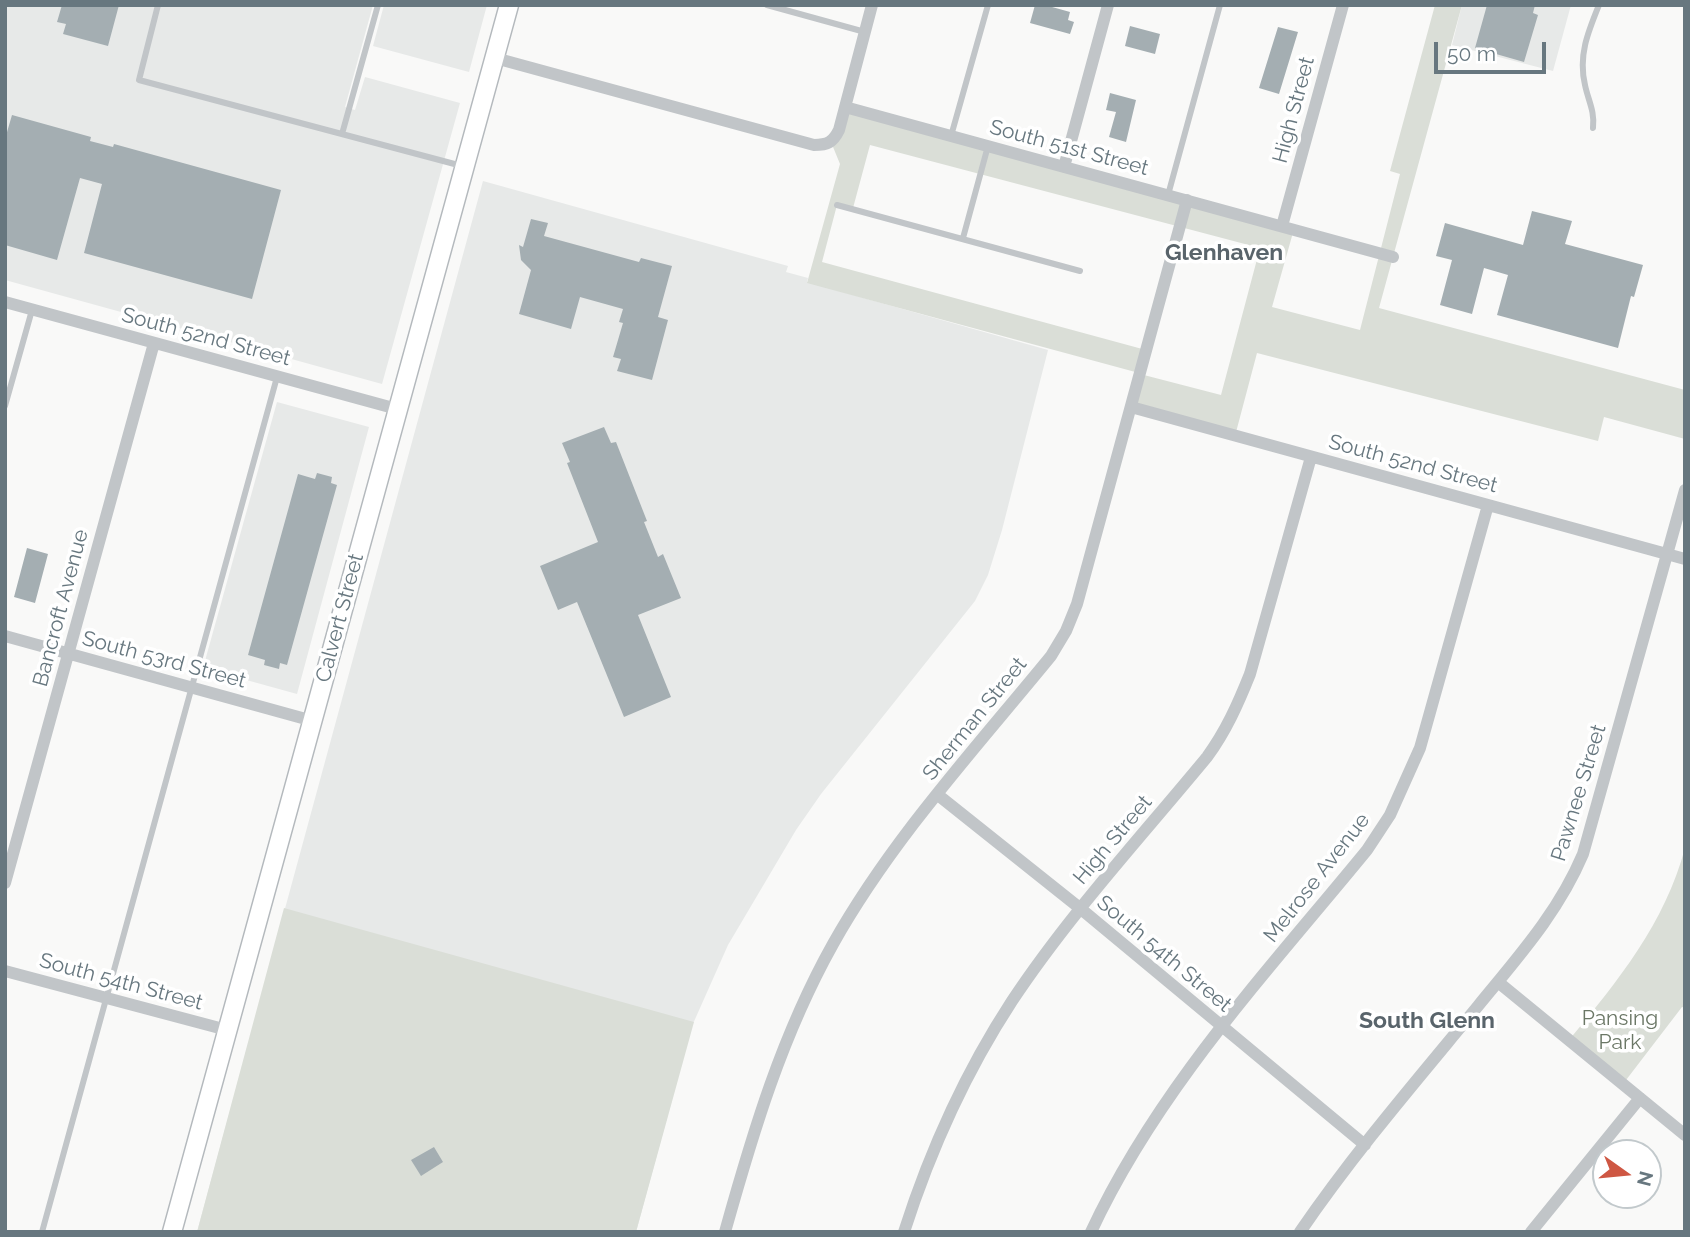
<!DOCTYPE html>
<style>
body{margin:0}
#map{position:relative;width:1690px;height:1237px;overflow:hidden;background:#f9f9f8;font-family:Raleway,sans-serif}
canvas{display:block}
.frame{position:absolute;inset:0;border:7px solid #67777f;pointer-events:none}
.north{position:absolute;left:1592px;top:1139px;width:70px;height:70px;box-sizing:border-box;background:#fff;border:2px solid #c2c9cc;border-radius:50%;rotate:105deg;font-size:19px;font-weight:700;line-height:28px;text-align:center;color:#67777f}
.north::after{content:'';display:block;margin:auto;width:24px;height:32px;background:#ce5743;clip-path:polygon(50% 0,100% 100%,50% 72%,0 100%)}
.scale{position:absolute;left:1434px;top:42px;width:112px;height:32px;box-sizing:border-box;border:4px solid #67777f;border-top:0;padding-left:9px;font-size:21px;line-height:24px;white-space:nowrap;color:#67777f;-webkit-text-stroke:5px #fff;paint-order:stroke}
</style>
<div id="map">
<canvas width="1690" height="1237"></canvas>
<div class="frame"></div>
<div class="north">N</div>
<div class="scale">50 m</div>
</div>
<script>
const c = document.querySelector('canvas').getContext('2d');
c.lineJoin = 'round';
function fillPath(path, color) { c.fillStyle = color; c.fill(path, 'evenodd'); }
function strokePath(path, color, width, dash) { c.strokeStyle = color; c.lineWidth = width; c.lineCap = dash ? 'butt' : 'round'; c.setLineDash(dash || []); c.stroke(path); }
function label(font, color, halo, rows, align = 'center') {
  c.font = font + ' Raleway,sans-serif'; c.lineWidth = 7; c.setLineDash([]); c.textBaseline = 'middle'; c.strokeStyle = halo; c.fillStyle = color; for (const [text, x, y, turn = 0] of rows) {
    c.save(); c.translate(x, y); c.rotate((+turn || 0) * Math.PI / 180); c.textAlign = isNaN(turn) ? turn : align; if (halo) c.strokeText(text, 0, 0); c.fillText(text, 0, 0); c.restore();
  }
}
fillPath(new Path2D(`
 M5 5H373L345 107 355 110 365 77 460 103 382 384 5 280Z
 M384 5H487L469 72 373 46Z
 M1462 5H1571L1553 71 1452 45Z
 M483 181 788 266 786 272 808 278 807 282 1048 350 1002 530 988 575 975 601 821 794 796 830 728 945 692 1026 636 1232H197Z
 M277 402 369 427 297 694 203 668Z`), '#e7e9e8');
fillPath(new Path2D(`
 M1435 5H1462L1379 308 1685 390V439L1604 417 1598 441 1257 353 1235 436 1131 407 1139 373 807 283 840 164 831 142 845 107 1294 229 1272 307 1360 330 1400 174 1390 171ZM870 145 1260 248 1221 395 1140 374 1146 350 822 262 837 205 853 208Z
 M1685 848V1008L1682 1007 1623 1084 1569 1040C1618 981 1665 923 1685 848Z
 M284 908 694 1022 636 1232H197Z`), '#daded7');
fillPath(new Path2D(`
 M62 5H119L108 46 63 34 66 24 57 22Z
 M1035 5H1045L1070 12 1068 20 1074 22 1070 34 1030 23Z
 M1487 5H1535L1533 13 1538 15 1524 62 1475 48Z
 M1130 26 1160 34 1155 54 1125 46Z
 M1278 27 1298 32 1279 94 1259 88Z
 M1110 93 1136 100 1126 142 1109 137 1116 112 1106 110Z
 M12 115 91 137 90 141 113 147 114 144 281 190 252 299 84 253 102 184 80 178 57 260 5 245V139Z
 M1532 211 1572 221 1565 244 1643 265 1634 297 1631 296 1618 348 1497 315 1508 275 1484 268 1472 314 1440 305 1452 260 1436 256 1445 223 1523 245Z
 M531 219 548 223 544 236 639 262 641 258 672 266 658 317 668 320 652 380 617 371 621 359 613 357 623 323 619 322 623 309 580 297 571 329 519 314 531 270 521 260 519 245 523 247Z
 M604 427 611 443 616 442 647 521 644 522 658 557 663 554 681 598 638 615 671 697 624 717 577 602 558 610 540 566 598 542 567 463 570 462 562 443Z
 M317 473 332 477 331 483 337 485 287 665 280 663 279 669 264 665 265 660 248 655 298 474 315 479Z
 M27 548 48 554 35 603 14 597Z
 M434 1147 443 1162 421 1176 411 1160Z`), '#a4aeb2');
const secondary = new Path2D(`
 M172 1232 509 5`);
strokePath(secondary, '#b4b9bd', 21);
strokePath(new Path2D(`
 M158 5 139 80 462 166
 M767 5 865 32
 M1593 128C1595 111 1588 100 1585 85 1578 56 1588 32 1599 5
 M342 134 378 5
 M951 136 988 5
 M1168 195 1220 5
 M837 205 1080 271
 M963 238 988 146
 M5 406 32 310
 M42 1232 277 377`), '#c1c5c8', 6);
strokePath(new Path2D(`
 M495 58 814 145C828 145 833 142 839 130L872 5
 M845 107 1393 257
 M1064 167 1108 5
 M1282 226 1343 5
 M5 302 397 409
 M1131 407 1685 559
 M5 636 313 721
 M938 795 1081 909 1365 1145
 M5 883 154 343
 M5 971 227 1030
 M1498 982 1685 1135
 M725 1232C753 1132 782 1035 833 944 892 839 975 749 1051 656L1066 631 1077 604 1187 200
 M904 1232C930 1151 965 1073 1012 1001 1069 915 1141 837 1207 757 1226 731 1238 704 1250 674L1311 457
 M1091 1232C1158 1088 1268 971 1367 850L1390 815 1420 748 1488 505
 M1300 1232C1354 1153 1417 1080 1478 1006 1518 957 1558 913 1583 854L1685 490
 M1531 1232 1640 1098`), '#c1c5c8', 12);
strokePath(secondary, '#fff', 18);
label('21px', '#67777f', '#fff', [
 ["High Street",1294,110,-75],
 ["South 51st Street",1069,148,15],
 ["South 52nd Street",206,337,15],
 ["South 52nd Street",1413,464,15],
 ["Bancroft Avenue",61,608,-75],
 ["Calvert Street",340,618,-75],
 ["South 53rd Street",164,660,15],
 ["Sherman Street",975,719,-51],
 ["Pawnee Street",1579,793,-73],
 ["High Street",1113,840,-50],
 ["Melrose Avenue",1317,878,-52],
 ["South 54th Street",1164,954,40],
 ["South 54th Street",121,982,15]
]);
label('21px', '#6b7766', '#fff', [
 ["Pansing",1620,1019],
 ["Park",1620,1043]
]);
label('bold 23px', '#59646b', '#fff', [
 ["Glenhaven",1224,253],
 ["South Glenn",1427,1021]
]);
</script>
